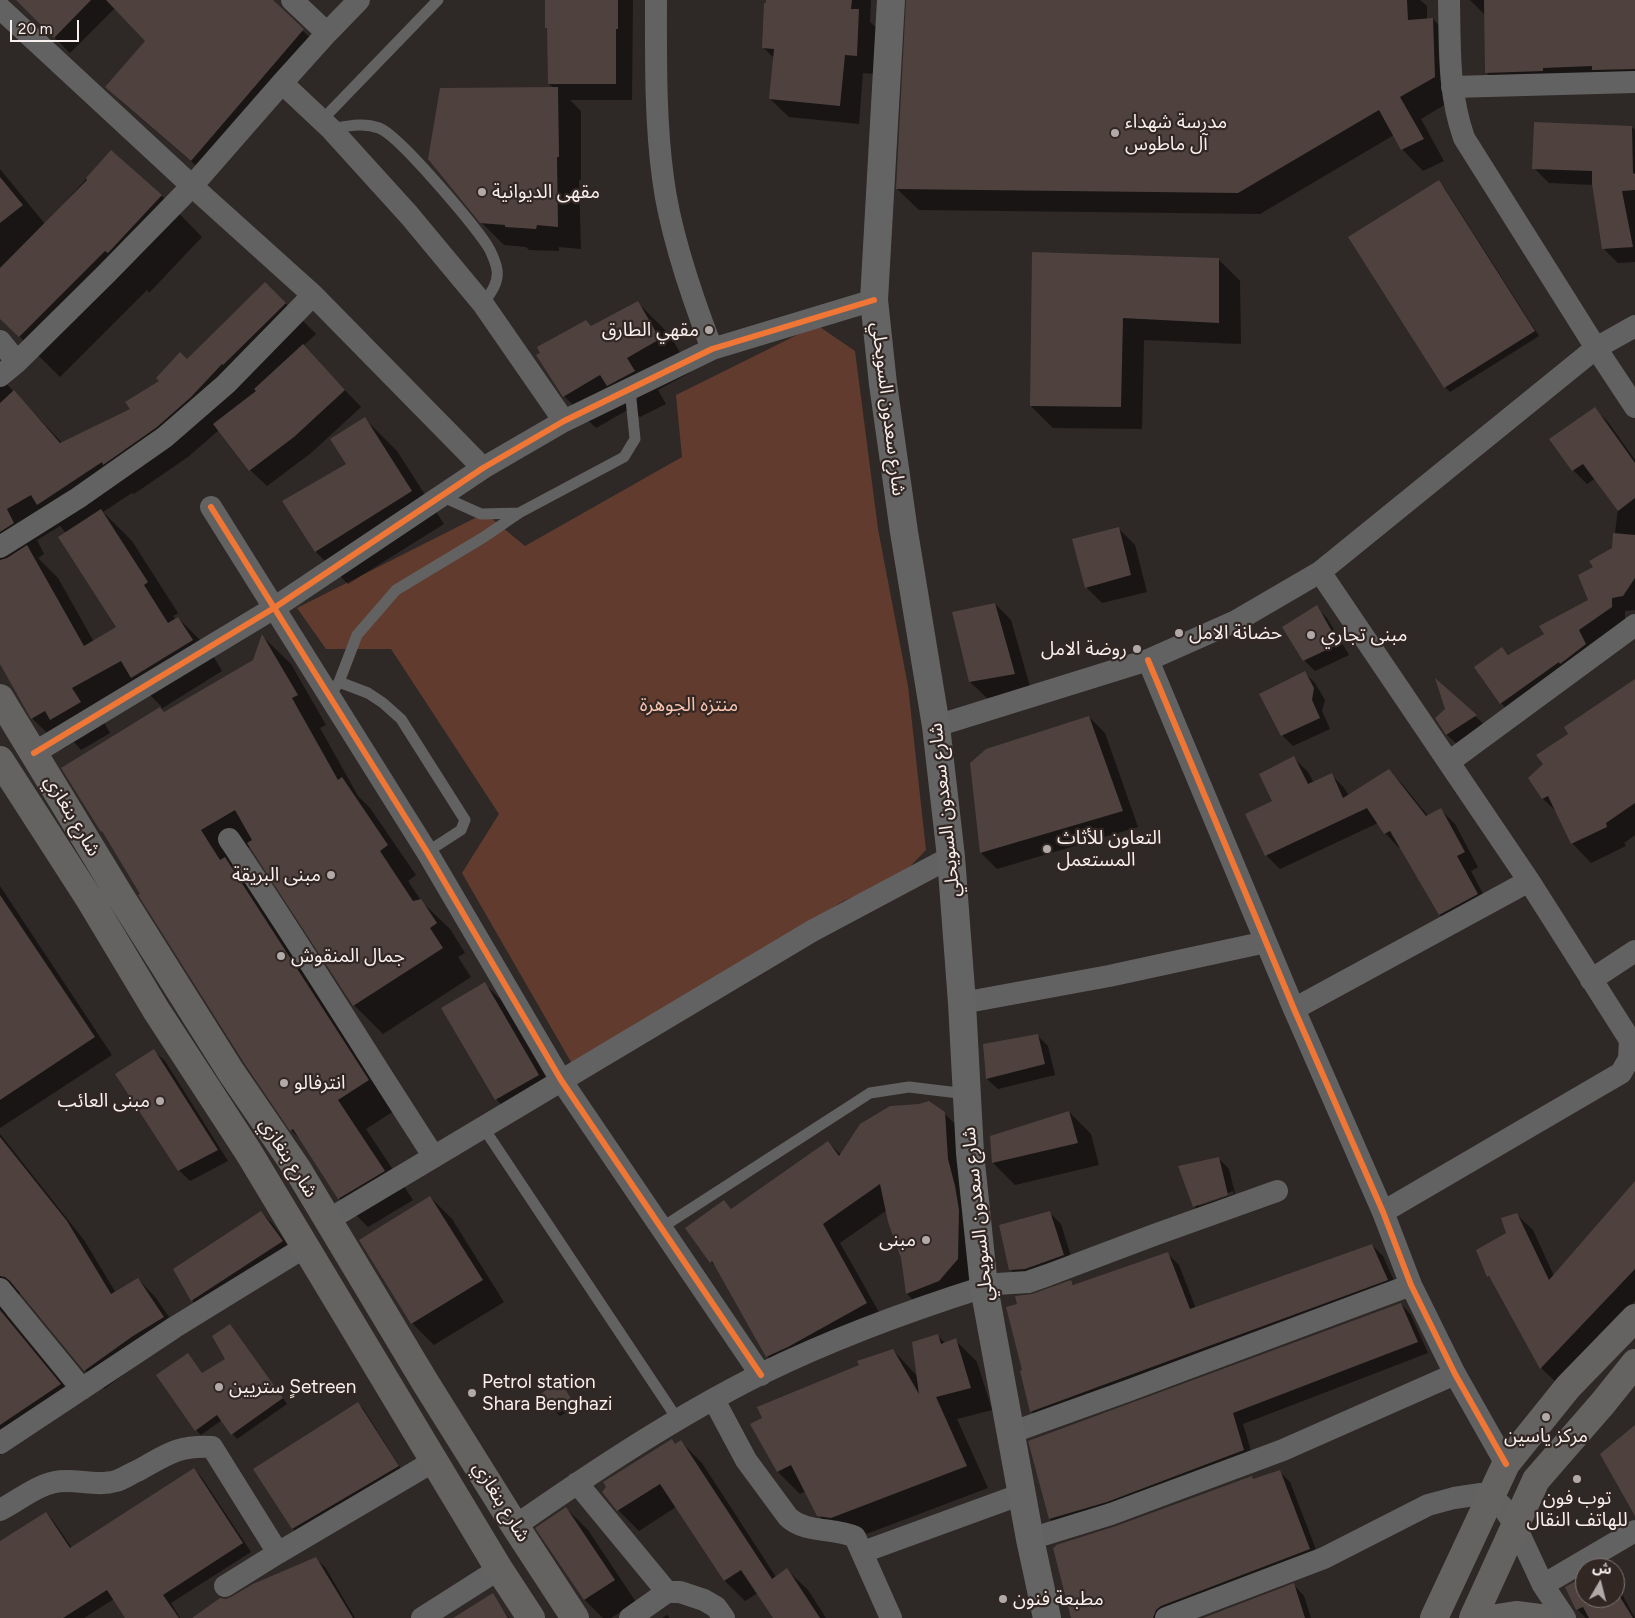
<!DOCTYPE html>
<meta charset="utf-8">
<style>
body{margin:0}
#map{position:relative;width:1635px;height:1618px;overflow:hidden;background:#2e2826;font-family:Figtree,"Noto Sans Arabic",sans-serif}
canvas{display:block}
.north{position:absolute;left:1575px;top:1558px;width:50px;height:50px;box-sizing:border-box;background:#322723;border:1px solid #817774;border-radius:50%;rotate:8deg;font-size:14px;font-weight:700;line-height:20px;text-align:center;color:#f8f0ee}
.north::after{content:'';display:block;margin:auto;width:18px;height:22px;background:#b1aaa8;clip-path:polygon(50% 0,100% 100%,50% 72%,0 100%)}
.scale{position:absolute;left:10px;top:20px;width:69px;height:22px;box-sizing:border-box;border:2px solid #f8f0ee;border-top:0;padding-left:6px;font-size:15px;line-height:18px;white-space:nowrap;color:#f8f0ee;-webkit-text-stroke:4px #322723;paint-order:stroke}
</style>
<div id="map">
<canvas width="1635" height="1618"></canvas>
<div class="north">ش</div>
<div class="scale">20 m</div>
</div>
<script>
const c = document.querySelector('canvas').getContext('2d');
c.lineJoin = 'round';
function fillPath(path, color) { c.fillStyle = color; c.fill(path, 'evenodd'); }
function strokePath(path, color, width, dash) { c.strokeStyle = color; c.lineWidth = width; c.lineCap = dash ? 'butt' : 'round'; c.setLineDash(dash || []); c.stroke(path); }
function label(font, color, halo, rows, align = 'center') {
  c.font = font + ' Figtree,"Noto Sans Arabic",sans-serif'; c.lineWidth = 4.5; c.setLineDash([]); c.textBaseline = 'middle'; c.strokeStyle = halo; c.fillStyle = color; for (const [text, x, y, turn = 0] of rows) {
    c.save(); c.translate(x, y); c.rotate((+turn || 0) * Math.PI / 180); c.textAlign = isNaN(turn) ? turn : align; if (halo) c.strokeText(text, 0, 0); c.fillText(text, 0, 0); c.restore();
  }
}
fillPath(new Path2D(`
 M817 325 855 351 878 529 908 686 926 850 897 880 843 901 761 954 575 1069 462 873 499 814 391 649H326L297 608 485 513 525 546 682 457 676 395Z`), '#613c2e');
fillPath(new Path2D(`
 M17 0H270L319 46 208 176 123 103 107 87 147 41 115 8 70 53Z
 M547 0H633L632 100H570L581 111V180H579L581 249 559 247V251L529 250 526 247 504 245 481 222 554 88 549 84V30L546 28Z
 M767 0H871L870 22 878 29 875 74 863 73 859 124 789 117 770 99 774 58 763 47Z
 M908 0H1420L1427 6V20L1433 19 1454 41 1456 98 1421 119 1444 161 1423 171 1402 149 1394 135 1260 214 919 210 897 189Z
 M1470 0H1635V84L1502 88 1486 72V16Z
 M1632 127 1635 130V262L1618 263 1603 248 1593 185 1549 183 1534 168Z
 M111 152 162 196 202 237 149 293 147 290 60 377 0 317V169L45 224Z
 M1439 182 1444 187 1539 336 1450 392 1445 387Z
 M1033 254 1218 259 1240 281 1241 344 1144 340 1142 429 1053 428 1031 406Z
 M265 283 316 334 303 346 361 407 311 453 267 486 250 470 219 430 188 457 134 494 132 493 103 512 132 541 178 613 173 616 176 620 178 618 209 649 222 671 161 709 165 713 254 661 262 636 291 664 326 725 320 728 358 796 370 808 416 875 408 881 422 902 450 929 465 953 458 957 471 977 383 1034 354 1005 251 846 229 860 235 869 254 888 397 1109 366 1129 413 1200 368 1227 339 1198 302 1141 291 1130 63 769 162 707 148 693 102 719 110 733 81 750 74 742 63 749 32 718 0 662V377L62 443 131 410 187 361ZM60 526 66 533 117 627 94 642 58 578 38 558 44 554 37 540Z
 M638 303 670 335 691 372 658 390 666 404 640 417 631 408 596 428 564 396 592 327Z
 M1594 408 1608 422 1635 460V610L1625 611V621L1515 717 1501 703 1475 667 1502 648 1510 656 1545 634 1590 601 1595 568 1613 549 1618 509 1596 478 1587 484 1573 470 1551 439Z
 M365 419 397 451 444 524 348 584 316 552 284 501 348 464Z
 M1118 528 1135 545 1147 592 1102 603 1086 587Z
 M995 604 1011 620 1031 690 987 698 970 682Z
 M1316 607 1327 618 1349 655 1315 671 1304 660Z
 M1304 672 1315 683 1325 700 1322 711 1330 729 1293 746 1282 735Z
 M1635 680V835L1624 843 1626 846 1591 863 1572 843 1557 812 1543 799 1529 778 1544 764 1570 734Z
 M1437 682 1486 726 1458 745 1447 735 1436 718 1446 709Z
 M1089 717 1105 733 1138 827 997 869 981 853Z
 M1294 758 1308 772 1314 783 1331 774 1345 789 1349 796 1389 771 1403 785 1428 816 1441 810 1455 824 1478 867 1471 871 1491 909 1454 929 1440 915 1401 847 1399 848 1385 833 1378 823 1280 869 1266 855 1274 802Z
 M0 886 112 1055 0 1128Z
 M485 984 501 1000 554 1091 512 1116 496 1099Z
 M1037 1035 1048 1046 1055 1075 998 1089 987 1079 984 1045Z
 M154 1051 165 1061 228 1161 190 1181 179 1170Z
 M1069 1112 1091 1134 1099 1165 1015 1185 993 1163Z
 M944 1113 962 1131 975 1277 925 1312 907 1294 902 1257 887 1210 840 1243 884 1321 785 1374 767 1356 719 1270 711 1262 687 1229 724 1202 732 1210 828 1142 841 1155Z
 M0 1134 84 1240 116 1293 138 1279 156 1298 182 1336 151 1354 104 1389 85 1370 23 1294H16L5 1311 8 1317 78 1402 0 1455Z
 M1218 1158 1229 1169 1238 1206 1205 1217 1194 1206ZM1233 1191 1234 1194 1199 1206V1204Z
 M430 1197 452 1219 504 1302 434 1345 412 1323Z
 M1635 1202V1301L1557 1383 1541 1368 1494 1281 1488 1276 1517 1215 1533 1230 1554 1276Z
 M261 1212 272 1223 293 1252 203 1311 192 1300Z
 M1050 1213 1061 1224 1074 1266 1021 1280 1010 1269Z
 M1372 1245 1383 1256 1398 1290 1042 1422 1031 1411 1024 1371 1019 1304 1033 1296 1071 1282 1075 1285 1168 1254 1179 1265 1196 1309Z
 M1401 1304 1411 1315 1428 1353 1243 1424 1254 1461 1061 1530 1050 1519 1029 1441Z
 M230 1325 287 1404 237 1439 222 1420 201 1435 196 1430 188 1355 203 1374 226 1360Z
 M937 1335 946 1344 955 1340 977 1362 992 1410 957 1419 988 1488 853 1539 841 1537 818 1515 806 1491 800 1494 778 1472 752 1424 893 1350 918 1377Z
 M559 1382 576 1406 560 1416 555 1411Z
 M358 1403 363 1408 403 1472 298 1534 293 1529 255 1469Z
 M671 1440 676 1445 681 1442 702 1463 776 1577 787 1570 808 1590 826 1618H774L758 1593 745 1601 725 1581 676 1507 639 1531 618 1510 603 1492Z
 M194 1469 202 1478 251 1552 171 1603 180 1618H127L114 1599 84 1618H0V1543L46 1513 54 1522 72 1548Z
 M1279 1471 1290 1482 1320 1560 1170 1618H1073L1116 1528 1252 1477 1254 1480Z
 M566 1508 588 1530 636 1602 611 1618H603L584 1599Z
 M316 1559 325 1567 355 1618H194L226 1600Z
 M1585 1577V1598H1615V1581L1635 1618H1586L1577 1609Z
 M1294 1585 1304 1596 1311 1618H1206Z
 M493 1595 509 1618H455Z
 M667 1615 670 1618H662Z`), '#0007');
fillPath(new Path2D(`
 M16 0H91L54 38Z
 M106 0H273L304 29 191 161 105 87 145 41Z
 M545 0H618V29H616V84H548L547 28H545Z
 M766 0H852L851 9H859L857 56 845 55 840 106 769 99 774 49 762 48 764 3H766Z
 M906 0H1407L1408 20 1433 18 1435 77 1400 97 1424 139 1401 150 1379 110 1238 193 896 189Z
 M1484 0H1635V69L1592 70V66L1543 68V71L1485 73Z
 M558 87 559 157H557L558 227 537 225 536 229 505 227V225L480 223 428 159 440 88Z
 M1534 122 1632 126 1633 173 1635 174V190L1622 191 1633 247 1602 249 1592 184V171L1532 169Z
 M111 150 162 195 108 253 105 251 19 337 0 319V268L87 180 86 178Z
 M0 177 23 205 0 223Z
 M1439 180 1535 331 1444 388 1348 237Z
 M1032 252 1219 258V323L1123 318 1121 407 1030 406Z
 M265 282 286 303 223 365 222 364 191 397 157 427 103 465 102 462 37 505 31 495 7 509 14 523 0 532V403L14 390 60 443 130 409 125 402 159 381 156 378 180 352 187 359Z
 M638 301 660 339 627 358 635 371 607 386 600 375 563 397 536 355 540 353 537 347 586 320 591 326Z
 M303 344 345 390 294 437 249 471 213 424 256 391 254 389Z
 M1595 407 1635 463V498L1618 511 1583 464 1572 471 1549 439Z
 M365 417 412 491 315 552 282 501 346 464 330 439Z
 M101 509 148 582 144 585 168 623 178 617 193 640 131 678 121 661 72 688 81 702 50 720 45 711 31 719 0 664V560L7 558 27 545 84 646 116 627 58 537Z
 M1119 527 1131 575 1085 588 1072 539Z
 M1613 533 1635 535V578L1623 596 1612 598V607L1579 630 1586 644 1560 664 1559 662 1500 704 1474 667 1502 647 1508 655 1544 634 1539 626 1588 600 1578 575 1593 567 1589 561 1612 548Z
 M995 603 1015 674 969 682 952 612Z
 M1317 605 1339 644 1303 661 1282 627Z
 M262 634 298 695 292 698 338 780 342 777 388 845 380 851 413 901 421 899 437 923 430 928 443 948 353 1006 247 843 252 840 235 810 201 830 220 860 225 857 369 1080 338 1100 385 1171 338 1199 293 1129 290 1131 244 1063 138 895 140 894 102 831 101 832 61 768 160 707 164 712 253 660Z
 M1305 671 1314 688 1312 700 1320 718 1281 736 1259 694Z
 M1435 678 1477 715 1446 735 1435 718 1445 709Z
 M1635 679V803L1606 823 1607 827 1571 844 1548 796 1542 799 1528 778 1543 764 1536 755 1568 734 1564 727Z
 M1089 716 1123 811 980 853 970 763 986 749Z
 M1294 756 1308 784 1332 773 1343 798 1389 769 1426 816 1441 808 1465 852 1457 856 1478 894 1439 915 1390 831 1384 834 1367 808 1265 856 1245 814 1272 801 1259 774Z
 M0 895 95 1037 0 1100Z
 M485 982 539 1075 495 1100 441 1008Z
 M1038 1034 1045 1064 986 1079 983 1044Z
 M154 1049 218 1150 178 1171 115 1074Z
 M929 1101 945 1112 948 1159 955 1186 959 1210 958 1259 939 1281 906 1294 901 1258 888 1222 880 1184 823 1224 867 1303 788 1347 766 1357 712 1261 710 1263 685 1228 724 1200 731 1209 828 1141 839 1156 860 1124 890 1106 919 1104Z
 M1069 1111 1078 1143 992 1163 990 1136Z
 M0 1137 67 1221 111 1294 138 1278 164 1317 133 1336 84 1371 10 1281 5 1277 0 1276Z
 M1219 1157 1228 1195 1193 1207 1178 1166Z
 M1635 1181V1269L1540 1369 1489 1276 1487 1277 1476 1250 1506 1233 1501 1218 1517 1213 1549 1280Z
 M430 1196 483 1280 411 1324 359 1240Z
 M261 1211 283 1241 191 1301 173 1269Z
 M1050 1211 1064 1255 1025 1269 1009 1270 999 1225Z
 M1372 1244 1388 1280 1030 1412 1020 1371 1022 1370 1006 1307 1017 1304 1015 1296 1032 1294 1071 1280 1073 1285 1168 1252 1190 1309Z
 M1401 1303 1418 1342 1233 1413 1244 1450 1107 1502 1049 1519 1028 1441Z
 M0 1310 61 1384 0 1425Z
 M230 1324 283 1398 231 1435 217 1415 195 1431 156 1375 188 1353 202 1373 225 1359 212 1336Z
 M938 1334 941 1344 956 1338 971 1388 936 1397 967 1466 831 1518 817 1516 791 1465 777 1472 750 1424 762 1418 757 1407 859 1365 857 1361 893 1349 919 1394 912 1342Z
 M560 1381 572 1400 554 1412 542 1393Z
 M358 1402 399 1466 292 1529 253 1469Z
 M1635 1425V1516L1600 1454Z
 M672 1439 675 1444 681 1440 772 1579 787 1568 820 1618H773L741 1570 724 1581 660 1484 617 1511 602 1492 606 1487 603 1482Z
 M194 1468 243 1543 163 1595 179 1618H125L107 1590 63 1618H0V1541L46 1512 70 1548Z
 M1280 1470 1310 1549 1161 1606 1156 1610 1153 1618H1071L1053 1548 1056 1546V1545L1116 1526 1252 1476 1253 1479Z
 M566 1507 615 1580 584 1600 535 1528Z
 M316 1557 353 1618H192L220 1598 226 1599 231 1597 253 1584Z
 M1585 1576V1598H1615V1589L1633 1618H1589L1583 1607 1576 1610 1565 1587Z
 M1294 1583 1305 1618H1203Z
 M493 1593 508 1618H453Z`), '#4f423e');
strokePath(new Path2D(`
 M322 120 438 0
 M331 129C348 126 363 122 379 128 399 135 473 224 487 245 491 251 496 263 497 270 499 283 490 294 483 304
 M441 496 481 514 519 513 624 457 635 439 630 389
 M339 682 368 693 383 703 401 719 465 820 461 830 427 852
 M330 695 339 682 357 635 396 590 484 537 519 513
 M483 1127 678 1420
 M661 1228 870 1093 909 1087 967 1094`), '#636262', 11);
strokePath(new Path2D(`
 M292 0 327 33
 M656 0C656 59 655 119 663 178 670 234 692 297 712 349
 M1449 0C1450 48 1448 92 1464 138L1596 348 1635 407
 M0 8 192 186 313 295 483 468
 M282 83 331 129 409 215 483 304 564 421
 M1452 87 1635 82
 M0 341 17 362
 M0 376 17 362 107 273 192 186 282 83 327 33 359 0
 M211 507 427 852 561 1080 761 1375
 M0 547 78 498 165 437 226 384 313 295
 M1320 572 1529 881 1630 1040 1629 1059 1621 1073 1383 1212
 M1148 660 1294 1009 1383 1212 1411 1285 1455 1374 1506 1464
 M936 726 1148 660 1236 621 1320 572 1596 348 1635 326
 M34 753 274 608 483 468 564 421 712 349 874 300
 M1449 762 1635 625
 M229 839C300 944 365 1051 434 1157
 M1591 980 1635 951
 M962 1003 1109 976 1266 942
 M1294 1009 1529 881
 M328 1220 812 931 951 857
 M0 1289 82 1389
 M714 1400 746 1460 788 1517C806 1534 834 1527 855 1537L891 1618
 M1010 1433 1127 1391 1411 1285
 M0 1443 175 1327 305 1247
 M577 1483 667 1592
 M0 1510C18 1501 35 1486 55 1482 75 1478 96 1487 116 1481 123 1479 130 1474 137 1471 167 1455 177 1445 212 1447L278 1553
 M515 1526C594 1471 675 1417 761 1374 832 1339 908 1311 984 1287L997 1284 1028 1282 1048 1275 1154 1235 1277 1191
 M1030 1539 1111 1514 1283 1450 1455 1374
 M863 1552 1022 1494
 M1543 1585 1635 1531
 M225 1586 278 1553 434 1461
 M422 1618 499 1569
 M630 1618 667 1592H680L704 1600 716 1607 724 1618
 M1166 1618 1324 1558 1428 1505 1454 1498 1481 1494 1490 1495 1502 1506 1515 1525 1543 1585 1565 1618`), '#636262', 22);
strokePath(new Path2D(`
 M891 0 874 300 883 384 904 532 936 726 951 857 962 1003 970 1153 984 1287 1030 1539 1047 1618`), '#656465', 28);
strokePath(new Path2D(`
 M0 698 119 894 231 1072 298 1170 425 1382 515 1526 575 1618
 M0 760 90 900 156 1010 249 1153 499 1569 531 1618
 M1434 1618 1506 1464 1568 1387 1635 1318
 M1473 1618 1536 1480 1603 1403 1635 1363
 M1497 1618 1516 1615 1540 1618`), '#646362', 28);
strokePath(new Path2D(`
 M211 507 427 852 561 1080 761 1375
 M1148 660 1294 1009 1383 1212 1411 1285 1455 1374 1506 1464
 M34 753 274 608 483 468 564 421 712 349 874 300`), '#f07635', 6);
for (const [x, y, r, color] of [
 [1115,133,5,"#b1aaa8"],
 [482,192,5,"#b1aaa8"],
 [709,330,5,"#b1aaa8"],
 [1179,633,5,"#b1aaa8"],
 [1311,635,5,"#b1aaa8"],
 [1137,649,5,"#b1aaa8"],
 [1047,849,5,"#b1aaa8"],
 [331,875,5,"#b1aaa8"],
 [281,956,5,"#b1aaa8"],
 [284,1083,5,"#b1aaa8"],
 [160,1101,5,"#b1aaa8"],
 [926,1240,5,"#b1aaa8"],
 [219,1387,5,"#b1aaa8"],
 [472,1393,5,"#b1aaa8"],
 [1546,1417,5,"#b1aaa8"],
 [1577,1479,5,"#b1aaa8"],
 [1003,1599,5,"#b1aaa8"]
]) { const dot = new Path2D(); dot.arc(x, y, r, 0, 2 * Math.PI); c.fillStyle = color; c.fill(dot); strokePath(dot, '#322723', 2); }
label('19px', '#f8f0ee', '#322723', [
 ["مدرسة شهداء",1125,122],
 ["آل ماطوس",1125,144],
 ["مقهى الديوانية",492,192],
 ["مقهي الطارق",699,330,"right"],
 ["حضانة الامل",1189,633],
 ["مبنى تجاري",1321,635],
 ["روضة الامل",1127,649,"right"],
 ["التعاون للأثاث",1057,838],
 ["المستعمل",1057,860],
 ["مبنى البريقة",321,875,"right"],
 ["جمال المنقوش",291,956],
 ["انترفالو",294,1083],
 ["مبنى العائب",150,1101,"right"],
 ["مبنى",916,1240,"right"],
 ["Petrol station",482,1382],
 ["Shara Benghazi",482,1404],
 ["ستريين ٍSetreen",229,1387],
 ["مركز ياسين",1546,1436,"center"],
 ["توب فون",1577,1498,"center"],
 ["للهاتف النقال",1577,1520,"center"],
 ["مطبعة فنون",1013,1599]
], 'left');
label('19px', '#f8f0ee', '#322723', [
 ["شارع سعدون السويحلي",888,409,83],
 ["شارع سعدون السويحلي",945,810,-96],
 ["شارع بنغازي",72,816,59],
 ["شارع بنغازي",288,1158,57],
 ["شارع سعدون السويحلي",978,1214,-96],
 ["شارع بنغازي",501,1502,58]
]);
label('19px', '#f8c3af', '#322723', [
 ["منتزه الجوهرة",689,705]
]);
</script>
